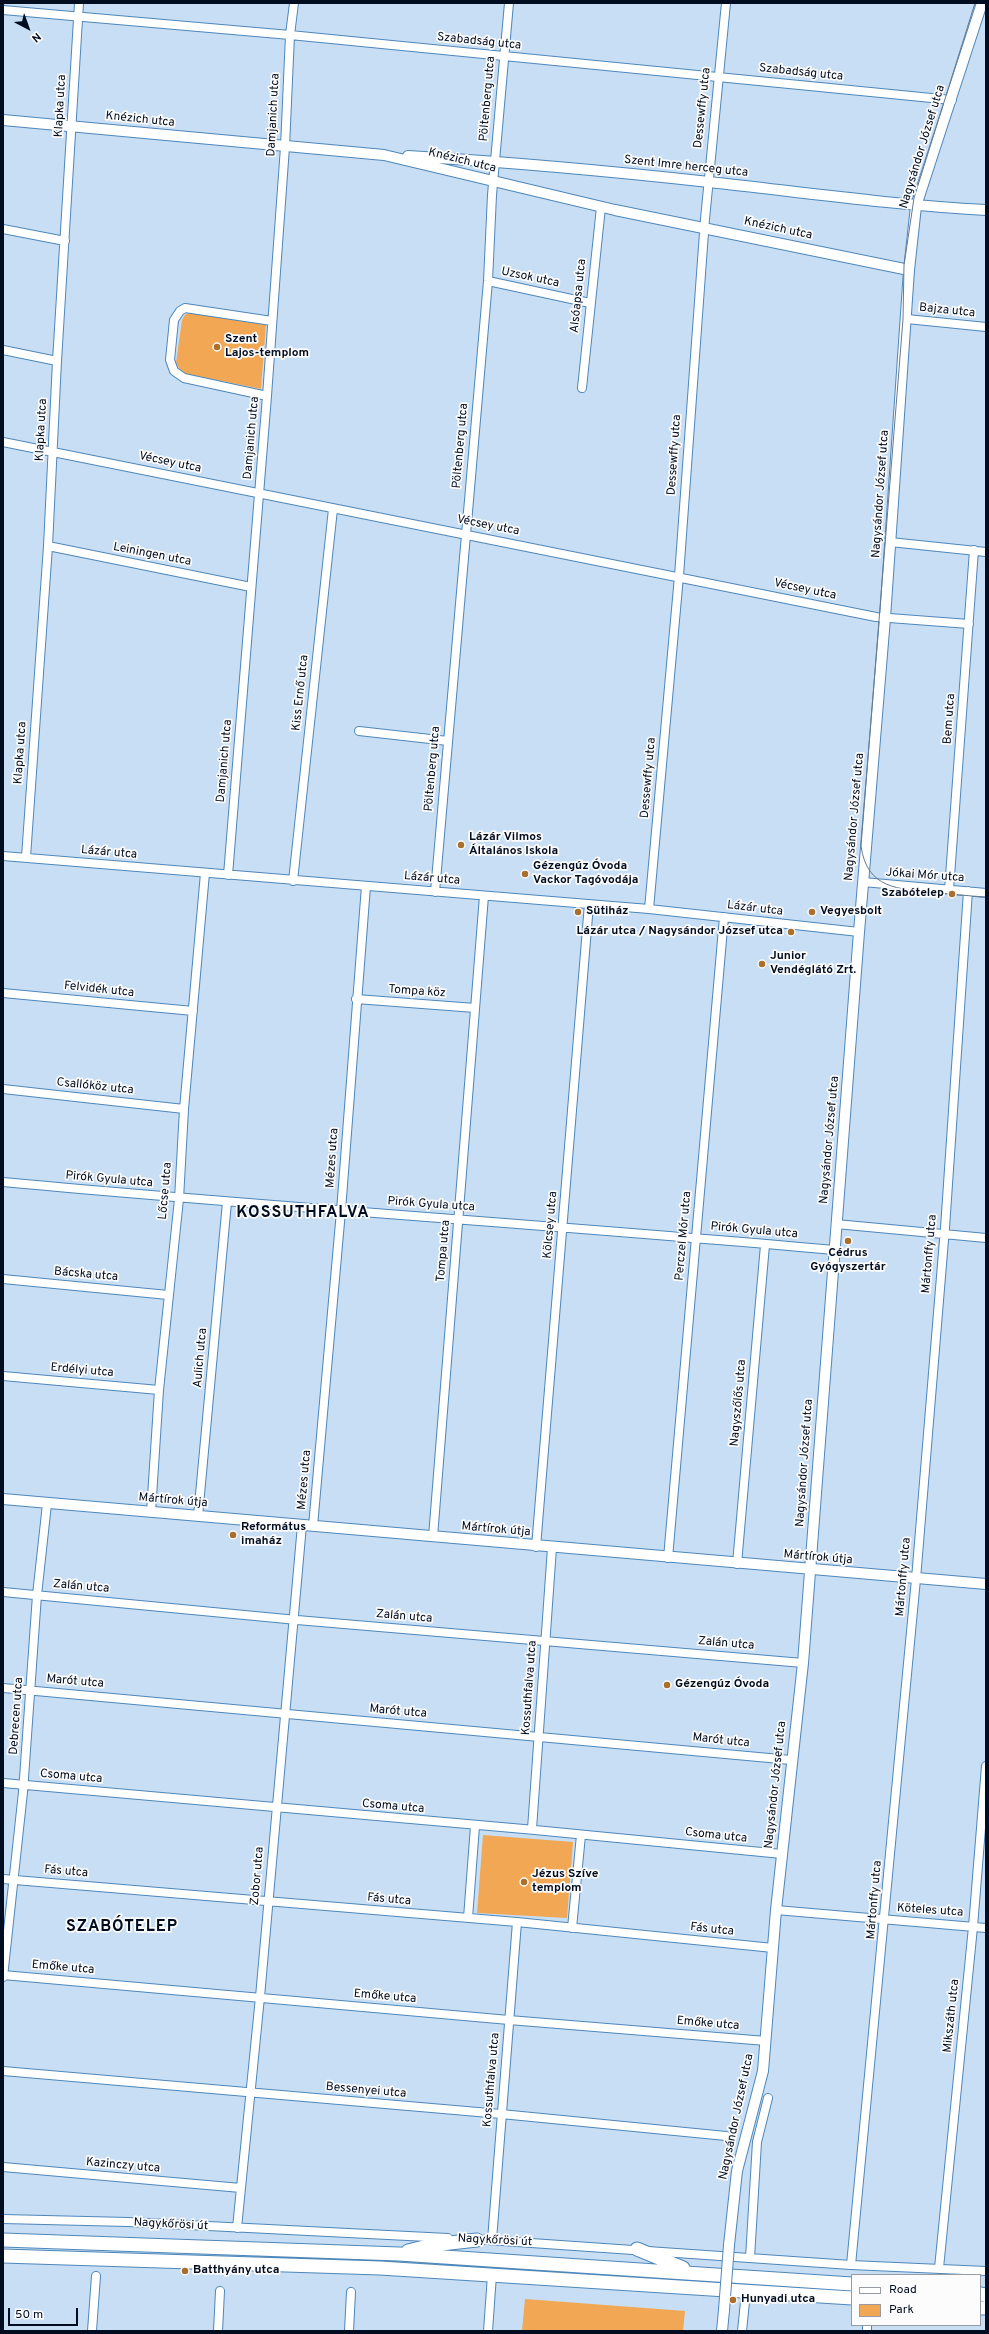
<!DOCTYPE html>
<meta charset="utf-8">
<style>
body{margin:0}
#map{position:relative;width:989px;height:2334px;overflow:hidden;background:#c7def4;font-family:Overpass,sans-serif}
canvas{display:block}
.frame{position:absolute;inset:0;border:4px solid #000c1f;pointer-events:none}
.legend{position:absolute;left:851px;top:2274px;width:130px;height:52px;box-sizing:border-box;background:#fcfcfc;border:1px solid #979ca4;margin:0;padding:5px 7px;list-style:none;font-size:12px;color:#000c1f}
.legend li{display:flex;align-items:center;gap:8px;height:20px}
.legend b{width:20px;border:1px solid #979ca4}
.north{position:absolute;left:8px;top:8px;width:40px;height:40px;-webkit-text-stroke:3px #fcfcfc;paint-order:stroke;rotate:139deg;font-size:11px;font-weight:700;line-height:16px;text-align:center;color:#000c1f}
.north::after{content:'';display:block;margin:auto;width:14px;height:18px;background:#000c1f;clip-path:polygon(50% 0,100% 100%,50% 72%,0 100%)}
.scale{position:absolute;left:8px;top:2308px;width:70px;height:18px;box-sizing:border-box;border:2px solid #000c1f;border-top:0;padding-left:5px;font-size:12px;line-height:14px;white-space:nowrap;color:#000c1f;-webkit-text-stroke:3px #fcfcfc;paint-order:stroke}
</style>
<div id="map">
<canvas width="989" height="2334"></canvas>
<div class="frame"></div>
<ul class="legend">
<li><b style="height:5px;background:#fff"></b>Road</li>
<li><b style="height:11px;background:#f1a754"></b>Park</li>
</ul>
<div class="north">N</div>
<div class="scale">50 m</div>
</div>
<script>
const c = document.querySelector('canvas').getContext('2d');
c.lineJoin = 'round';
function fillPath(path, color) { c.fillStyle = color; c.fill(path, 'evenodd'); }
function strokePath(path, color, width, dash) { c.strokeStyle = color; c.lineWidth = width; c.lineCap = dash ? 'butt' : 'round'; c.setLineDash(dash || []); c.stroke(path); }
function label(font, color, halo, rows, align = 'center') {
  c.font = font + ' Overpass,sans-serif'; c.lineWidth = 3.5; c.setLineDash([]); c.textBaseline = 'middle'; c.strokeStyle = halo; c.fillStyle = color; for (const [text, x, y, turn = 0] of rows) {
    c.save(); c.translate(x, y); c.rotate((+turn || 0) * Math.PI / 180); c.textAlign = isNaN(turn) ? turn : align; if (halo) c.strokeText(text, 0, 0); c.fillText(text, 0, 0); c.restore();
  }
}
fillPath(new Path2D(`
 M190 312 266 324 261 389 182 373 176 363 182 320 185 315Z
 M483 1835 573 1842 567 1918 477 1913Z
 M525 2299 685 2311 683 2331H522Z`), '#f1a754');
const minor = new Path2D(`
 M3 10 290 35 952 100
 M3 229 65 241
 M488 281 590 303
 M907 319 986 327
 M3 350 57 361
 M582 388 601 207
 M267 396 184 378 174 371 170 360 174 320 180 311 185 308 272 321
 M3 442 876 617 969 624
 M890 542 986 552
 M48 546 251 587
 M359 731 448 741
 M3 856 649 909 859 932
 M26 857 48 546 57 361 79 3
 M228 875 267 396 285 147 290 35 294 3
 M293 881 333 509
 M863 882 986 893
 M949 890 974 550
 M435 892 488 281 492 195 509 3
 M649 909 679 576 705 219 726 3
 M3 993 193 1011
 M356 999 475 1008
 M3 1089 184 1109
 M3 1182C280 1208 557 1225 834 1250
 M836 1224 986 1238
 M3 1279 168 1295
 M3 1376 159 1390
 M151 1512 159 1390 179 1199 184 1109 205 873
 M198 1516 227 1202
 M313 1526 341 1211 366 886
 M433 1537 484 896
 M536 1547 589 904
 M668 1558 724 917
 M737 1564 765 1245
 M3 1592 297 1620 803 1663
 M3 1688 791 1760
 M3 1783 535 1830 782 1854
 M532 1829 552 1548
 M3 1879 517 1922 773 1948
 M776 1910 986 1928
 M468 1918 475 1826
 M572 1928 581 1835
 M3 1975 509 2020 766 2041
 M3 1977 23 1792 37 1595 47 1504
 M3 2071 501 2114 726 2136
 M3 2167 241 2188
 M3 2219 128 2222 448 2238
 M237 2228 260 1997 302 1525
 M473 2239 851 2265 986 2271
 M492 2240 517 1922
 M750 2258 757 2142 768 2098
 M851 2265 916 1579 945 1228 968 891
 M939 2268 973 1927 986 1766
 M92 2331 96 2276
 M218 2331 220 2291
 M349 2331 351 2292
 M488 2331 492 2275
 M742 2331 746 2292
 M867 2331V2325`);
const tertiary = new Path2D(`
 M3 120 384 155 615 210 909 270
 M408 156C508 162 609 171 709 182 801 192 893 205 986 210
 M3 1499 986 1584
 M729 2245 737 2171 763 2071 776 1910 803 1663 859 932 885 618 909 270 916 206 982 3
 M722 2331 724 2310`);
const primary = new Path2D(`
 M3 2240 399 2254 852 2284
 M637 2249 683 2268
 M408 2251 432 2245 477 2240
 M3 2256 380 2268 852 2298
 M980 2294 986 2295
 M980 2308H986`);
strokePath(minor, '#4e87b9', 10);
strokePath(tertiary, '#4e87b9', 12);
strokePath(primary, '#4e87b9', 15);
strokePath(minor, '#fff', 8);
strokePath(tertiary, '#fff', 10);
strokePath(primary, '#fff', 13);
strokePath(new Path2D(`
 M975 3 914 198 904 265 903 319 861 846C867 889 898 889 933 892 951 894 968 896 986 897`), '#67798d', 1);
const tertiaryBridge = new Path2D(`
 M724 2310 729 2245`);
strokePath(tertiaryBridge, '#4e87b9', 12, []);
strokePath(tertiaryBridge, '#fff', 10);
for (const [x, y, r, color] of [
 [217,347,4,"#a86f2d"],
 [461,845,4,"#a86f2d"],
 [525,874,4,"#a86f2d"],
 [952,894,4,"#a86f2d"],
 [578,912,4,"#a86f2d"],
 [812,912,4,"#a86f2d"],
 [791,932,4,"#a86f2d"],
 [762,964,4,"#a86f2d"],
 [848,1241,4,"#a86f2d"],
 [233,1535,4,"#a86f2d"],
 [667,1685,4,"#a86f2d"],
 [524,1882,4,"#a86f2d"],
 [185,2271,4,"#a86f2d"],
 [733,2300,4,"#a86f2d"]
]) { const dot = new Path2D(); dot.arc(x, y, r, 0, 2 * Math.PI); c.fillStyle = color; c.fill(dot); strokePath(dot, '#fcfcfc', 1.5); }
label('12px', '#000c1f', '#fcfcfc', [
 ["Szabadság utca",479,42,6],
 ["Szabadság utca",801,73,6],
 ["Pöltenberg utca",488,99,-85],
 ["Klapka utca",61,106,-87],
 ["Dessewffy utca",703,108,-84],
 ["Damjanich utca",274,115,-87],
 ["Knézich utca",140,120,6],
 ["Nagysándor József utca",923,147,-73],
 ["Knézich utca",462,161,14],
 ["Szent Imre herceg utca",686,167,6],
 ["Knézich utca",778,229,12],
 ["Uzsok utca",530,278,12],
 ["Alsóapsa utca",579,296,-84],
 ["Bajza utca",947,311,6],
 ["Klapka utca",42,430,-87],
 ["Damjanich utca",252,438,-85],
 ["Pöltenberg utca",461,446,-85],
 ["Dessewffy utca",675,455,-86],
 ["Vécsey utca",170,463,12],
 ["Nagysándor József utca",881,494,-86],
 ["Vécsey utca",488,526,11],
 ["Leiningen utca",152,555,11],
 ["Vécsey utca",805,590,12],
 ["Kiss Ernő utca",301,693,-84],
 ["Bem utca",950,719,-86],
 ["Klapka utca",21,753,-86],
 ["Damjanich utca",225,761,-85],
 ["Pöltenberg utca",433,769,-85],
 ["Dessewffy utca",649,778,-85],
 ["Nagysándor József utca",855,817,-85],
 ["Lázár utca",109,853,5],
 ["Jókai Mór utca",925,876,4],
 ["Lázár utca",432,879,5],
 ["Lázár utca",755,909,7],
 ["Felvidék utca",99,990,6],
 ["Tompa köz",417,992,4],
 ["Csallóköz utca",95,1087,6],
 ["Nagysándor József utca",830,1140,-85],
 ["Mézes utca",333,1158,-86],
 ["Pirók Gyula utca",109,1180,5],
 ["Lőcse utca",166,1191,-85],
 ["Pirók Gyula utca",431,1205,4],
 ["Kölcsey utca",551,1225,-85],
 ["Pirók Gyula utca",754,1231,5],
 ["Perczel Mór utca",684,1236,-85],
 ["Tompa utca",444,1251,-85],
 ["Mártonffy utca",930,1254,-85],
 ["Bácska utca",86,1275,5],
 ["Aulich utca",201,1358,-85],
 ["Erdélyi utca",82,1371,5],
 ["Nagyszőlős utca",739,1403,-85],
 ["Nagysándor József utca",805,1463,-86],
 ["Mézes utca",305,1480,-85],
 ["Mártírok útja",173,1501,5],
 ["Mártírok útja",496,1530,5],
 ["Mártírok útja",818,1558,5],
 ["Mártonffy utca",904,1577,-85],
 ["Zalán utca",81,1587,5],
 ["Zalán utca",404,1617,5],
 ["Zalán utca",726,1644,5],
 ["Marót utca",75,1682,5],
 ["Kossuthfalva utca",530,1688,-86],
 ["Marót utca",398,1712,5],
 ["Debrecen utca",17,1716,-86],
 ["Marót utca",721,1741,6],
 ["Csoma utca",71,1777,5],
 ["Nagysándor József utca",776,1785,-84],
 ["Csoma utca",393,1807,5],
 ["Csoma utca",716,1836,6],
 ["Fás utca",66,1872,5],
 ["Zobor utca",258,1876,-85],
 ["Fás utca",389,1900,5],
 ["Mártonffy utca",875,1900,-85],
 ["Köteles utca",930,1911,4],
 ["Fás utca",712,1930,6],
 ["Emőke utca",63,1968,5],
 ["Emőke utca",385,1997,5],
 ["Mikszáth utca",952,2016,-84],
 ["Emőke utca",708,2024,5],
 ["Kossuthfalva utca",492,2080,-85],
 ["Bessenyei utca",366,2091,5],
 ["Nagysándor József utca",737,2117,-78],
 ["Kazinczy utca",123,2166,5],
 ["Nagykőrösi út",171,2225,3],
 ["Nagykőrösi út",495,2241,3]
]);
label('bold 12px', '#000c1f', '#fcfcfc', [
 ["Szent",225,340],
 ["Lajos-templom",225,354],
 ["Lázár Vilmos",469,838],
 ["Általános Iskola",469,852],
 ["Gézengúz Óvoda",533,867],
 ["Vackor Tagóvodája",533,881],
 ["Szabótelep",944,894,"right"],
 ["Sütiház",586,912],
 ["Vegyesbolt",820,912],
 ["Lázár utca / Nagysándor József utca",783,932,"right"],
 ["Junior",770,957],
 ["Vendéglátó Zrt.",770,971],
 ["Cédrus",848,1254,"center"],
 ["Gyógyszertár",848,1268,"center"],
 ["Református",241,1528],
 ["imaház",241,1542],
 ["Gézengúz Óvoda",675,1685],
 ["Jézus Szíve",532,1875],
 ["templom",532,1889],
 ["Batthyány utca",193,2271],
 ["Hunyadi utca",741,2300]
], 'left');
c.letterSpacing = '1px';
label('bold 16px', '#000c1f', '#fcfcfc', [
 ["KOSSUTHFALVA",303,1214],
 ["SZABÓTELEP",122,1928]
]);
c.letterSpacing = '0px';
</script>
